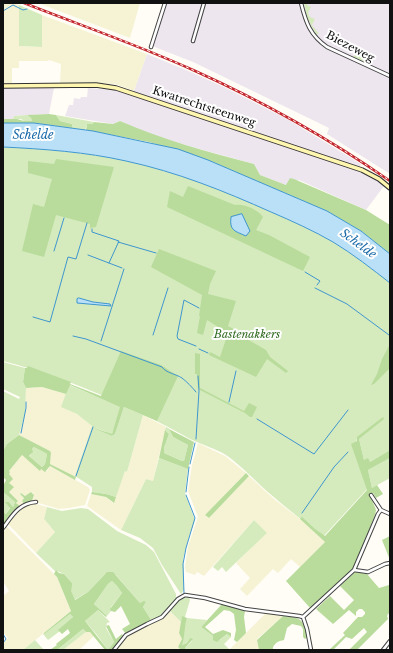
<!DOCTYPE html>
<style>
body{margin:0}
#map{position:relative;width:393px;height:653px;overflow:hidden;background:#fffdf5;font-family:"Libre Baskerville",serif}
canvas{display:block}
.frame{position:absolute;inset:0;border:4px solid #111;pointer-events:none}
</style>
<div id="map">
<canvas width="393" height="653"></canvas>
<div class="frame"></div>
</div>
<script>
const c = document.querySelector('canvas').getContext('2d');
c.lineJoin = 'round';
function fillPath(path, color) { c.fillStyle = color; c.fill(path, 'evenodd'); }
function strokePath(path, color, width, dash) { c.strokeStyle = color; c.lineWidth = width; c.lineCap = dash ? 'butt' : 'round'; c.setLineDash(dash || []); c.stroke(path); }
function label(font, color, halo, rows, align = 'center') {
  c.font = font + ' "Libre Baskerville",serif'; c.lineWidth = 4; c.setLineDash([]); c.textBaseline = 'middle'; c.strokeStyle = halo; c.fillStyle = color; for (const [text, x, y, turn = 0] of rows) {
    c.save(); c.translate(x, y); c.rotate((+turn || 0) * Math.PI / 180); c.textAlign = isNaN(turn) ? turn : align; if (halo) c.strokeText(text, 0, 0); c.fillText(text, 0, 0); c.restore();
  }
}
fillPath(new Path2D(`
 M167 3H390V174L327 134 329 128 193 62 152 46Z
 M147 54 186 70 224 87 287 119 361 164 357 171 372 177 384 186 366 210 299 180 286 185 260 175 254 164 192 147 144 132 120 121 113 124 65 116 69 105H73L74 98 80 99 81 97H87L88 88 114 90 132 96Z
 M3 88H54L49 114 14 116 13 119H3Z`), '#eee6ef');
fillPath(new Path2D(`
 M3 3H13L19 5V46L42 47V15L147 54 134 91 115 84 60 83 61 64 49 60 48 61H19V68H12V84H3Z
 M38 3H140L130 38Z
 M42 387 66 394 62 407 77 414 92 426 75 477 50 464 51 453 50 451 19 435 25 414 26 388Z
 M143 415 166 427 153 481 146 479 121 530 87 506 91 494 106 497 113 503 125 471 127 472Z
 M198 443 225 456 246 473 205 515 209 518 249 476 274 499 300 519 325 542 300 567 291 559 278 573 273 569 247 596 240 589 250 578 236 563 266 533 254 520 204 576 197 572 195 575 186 572 185 567 188 546 198 517 188 491 192 465Z
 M22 455 41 469 47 471 50 466 88 487 90 490 85 505 69 508 59 509 32 501 34 495 32 492 25 496 21 493 20 494 24 498 22 501 24 504 20 506 16 503 18 501 9 492V471Z
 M32 503 47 507 44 519 55 532 36 553 8 524 20 509Z
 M7 527 57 577 71 611 23 650H3V643L8 638 3 632V596L9 591 3 581V532Z
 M170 611 181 622 179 633 182 639 178 647 181 650H116L126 637 147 625 164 618Z
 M266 613 283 616 257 639 259 650H229Z
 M86 632H90L94 636 79 650H63Z`), '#f6f3d4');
fillPath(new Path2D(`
 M304 3H308L307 5 311 7 308 13 310 17 315 19 312 25 319 34H316L307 18Z
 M19 5 42 15V47L19 46Z
 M358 51 366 53 367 52 375 55 370 64 353 57 354 55 356 56Z
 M27 115 31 118 32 121H24L21 119H13L14 116Z
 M56 115 94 122 92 124H87L85 130 72 128V124L60 121Z
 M3 147C44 149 86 152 126 161 177 172 224 191 271 212 292 221 314 231 333 242 353 254 372 269 390 283V450L370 462 364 460 359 439 361 437 384 418 357 438 356 443 368 488 322 538C306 522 287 509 269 493 255 481 242 466 226 455 215 448 202 445 190 439 131 406 69 378 3 361Z
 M3 362 25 368 23 382 26 388 25 414 19 435 7 444 3 451V391L19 399 20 397 3 389Z
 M69 385 121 407 112 434H110L95 427 112 436 115 434 124 407 143 415 127 472 125 471 116 497 106 494 92 492V487L75 476 92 426 77 414 61 407Z
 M166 427 170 429H169L173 437 188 445 184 461H182L164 453V448L169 434 165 430Z
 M34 447 47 454 45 464 42 467 29 456 31 455 32 449Z
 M159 458 188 469 185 494 195 520 189 537 183 559 184 590 181 594 162 565 153 548 140 538 121 530 146 479 153 481Z
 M390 458V478L372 488 368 470Z
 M3 492 15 502 13 507 9 502 7 504 10 507 6 514 3 511Z
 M47 507 62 511 81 508 88 509 117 531 146 545 154 552 176 594V598C169 609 164 616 151 620L143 607 146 602 140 603 116 575 105 574 88 592 74 600 70 591 72 583 64 574 57 571H55L36 553 55 532 44 519Z
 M254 520 267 533 226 572 222 567 218 571 213 567Z
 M112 581 117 586 122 593 111 607V611L107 616 94 604 108 584Z
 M185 596H189L190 600 185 617H182L181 622 170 611 177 601Z
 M98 610 110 622 107 623 106 628 114 642 108 650 97 635 85 621Z
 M70 614 73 617 59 630 60 631 48 640 43 634Z
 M187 618 207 620 201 627 213 636V640H220L227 634 231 637 224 644 229 649 187 650 185 648 192 641 190 638 187 643 182 645 183 630Z
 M83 629 86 632 63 650H57Z
 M35 640 44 650H23Z`), '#d5ebbd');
fillPath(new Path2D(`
 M49 114 56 115 60 121 72 124V128L34 123H3V119H17L24 121H32L31 118 27 115Z
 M120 121C163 140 209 152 254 164L260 175 286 185 290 178 294 179 366 210 390 225V254L361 231 327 211 208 160 149 142 86 130 87 124H92L94 122 113 124Z
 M56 159 114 167 96 227 90 228V224L56 215 44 257 22 251 33 204 44 207 52 179 28 173V161L54 164Z
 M188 186 235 205C243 203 259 210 263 217L256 230 269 235 310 257 303 271 167 207 170 191 183 197Z
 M159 249 216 271 210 284 208 294 236 301 228 326 241 333 240 335 266 350 270 357 288 371 286 373 267 359 256 377 209 355 210 352 220 357 228 333 207 320 203 335 197 333 200 316H199L202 295 151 267Z
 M390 344V368L374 384 371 385 377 374 382 359Z
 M121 351 161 365 178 376 157 421 124 407 115 434 112 436 94 428 112 434 120 407 70 385 66 394 42 387 26 388 23 382 25 368H27L28 366 71 382 70 384 101 396Z
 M195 353 200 354V388L244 411 249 403 257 407 252 417H250L245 413 198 389 197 374H195Z
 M383 417 384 419 359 439 364 460 368 458 370 462 390 450V458L368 470 372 488 377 485 383 494 376 498 373 493 370 495 376 510 375 515 354 569 311 609 286 581 325 542 300 519 302 517 315 529 325 536 367 490 351 444 357 441V437Z
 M169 429 194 442 188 469 159 458 165 430 169 434 164 448V453L182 461H184L188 445 173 437Z
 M19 435 50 451 51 453 50 464 76 477 75 480 50 466 45 472 41 469 40 471 22 455 9 471 10 472 9 474 13 479 9 483 14 487 9 492 18 501 16 503 20 506 3 525V511L6 514 10 508 5 502H9L13 507 15 502 3 492V486L6 480 3 477V451L7 444ZM34 447 47 454 45 464 42 467 29 456 33 452 32 449Z
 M246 473 249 476 209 518 205 515Z
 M31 492 34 495 32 501 24 504 22 501 24 498 20 494 21 493 25 496Z
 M92 492 106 494 116 497 114 503 106 497 91 494Z
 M390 536V560L382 540Z
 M56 570 59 573 64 574 72 583V585L71 591 75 600 88 592 107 572H113L140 603 144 601 146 602 143 607 151 620 126 634 122 629 130 624 121 606 115 612 111 611 110 609 122 593 117 586 112 581 108 584 94 604 107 616 106 617 98 610 85 621 108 650 114 642 106 626 109 625 116 639 122 634 123 636 113 650H105L90 632H86L83 629 57 650H50L57 645 56 644 70 633 68 629 62 634 58 630 73 617 70 614 44 634V633L71 611 57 577 54 574Z
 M355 572 367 574 379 588 389 585 390 584V613L388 614 387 616 388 619 357 650H349L367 632 364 628 352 639 346 637 333 650H329L345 635 343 633 358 617H362L365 614V612L362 609H359L356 612V616L349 610 333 624 316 609 330 596 344 610 354 600 340 586Z
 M222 604 245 611 244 617 246 633 237 642 234 640 236 630 234 614 230 611 224 610 205 627 213 634 223 630 231 633V637L227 634 217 642 213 640V636L201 627Z
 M182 616 187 618C184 627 185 636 182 645L187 643 190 638 193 639 185 648 187 650H184L183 649 181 650 178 647 182 639 179 633Z
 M283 616C301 617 304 620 308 637L305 639 303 637V629L301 626 292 624 287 628 284 640C279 641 276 642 273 647V650H259L257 640Z`), '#b9dc9c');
const water = new Path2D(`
 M3 123H34L93 131 178 149 208 160 327 211 361 231 390 254V283C372 269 353 254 333 242 314 231 292 221 271 212 224 191 177 172 126 161 86 152 44 149 3 147Z
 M242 214 250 231 246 236C235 231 229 231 231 217Z
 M79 298 93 302 110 304 111 306 77 303V299Z`);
fillPath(water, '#b9e0f7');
strokePath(water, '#3f96cf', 1);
strokePath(new Path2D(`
 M3 11 13 5 23 10 27 9
 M92 229V232L119 241 109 263
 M118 242 156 253
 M54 251 64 218
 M88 255 122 268
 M305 272 320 281 317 285
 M315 288 347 304 389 335
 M33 317 50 322 68 257 76 259 87 223
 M153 335 168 288
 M73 336 86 339 162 367C166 373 176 374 182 378 187 382 192 387 196 392
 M101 341 124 269
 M196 346 178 339 177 336 184 300 199 308
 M199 349 208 353
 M229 402 236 371
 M257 419 314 454 348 410
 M21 433 26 408V402
 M196 439 199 391 198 376
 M190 464 195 443
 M76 476 93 427
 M186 492 189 467
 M302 513 334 467 348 452
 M184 593 183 564 186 548 195 518 186 495
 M3 634 6 639 3 643`), '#3f96cf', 1);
const street = new Path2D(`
 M301 3C306 23 310 35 327 47L390 76
 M193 41 204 3
 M151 47 165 3
 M371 495 381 510
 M3 528C12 516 19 503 36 502
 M354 570 368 572 385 564 390 563
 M303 617 307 629 311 650
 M114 650 126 635 147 624 162 617 178 599 185 595 205 598 245 609 299 616 303 617 354 570 378 514 381 510 390 514
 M383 650 390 641`);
const secondary = new Path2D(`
 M3 86 96 85 116 88 362 170 379 179 390 188`);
strokePath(street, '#444', 4.5);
strokePath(secondary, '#333', 5.5);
strokePath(street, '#fff', 2.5);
strokePath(secondary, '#fff6b0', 3.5);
const rail = new Path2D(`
 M24 3C80 25 138 45 193 70 262 101 328 138 390 181`);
strokePath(rail, '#c4262e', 2.5);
strokePath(rail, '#fff', 1, [3]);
label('11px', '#111', '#fff', [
 ["Biezeweg",350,47,28],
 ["Kwatrechtsteenweg",204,107,18]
]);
label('italic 11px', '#2f6b1f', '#fff', [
 ["Bastenakkers",247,335]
]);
label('italic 12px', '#1768a6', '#fff', [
 ["Schelde",33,136],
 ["Schelde",358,244,36]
]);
</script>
